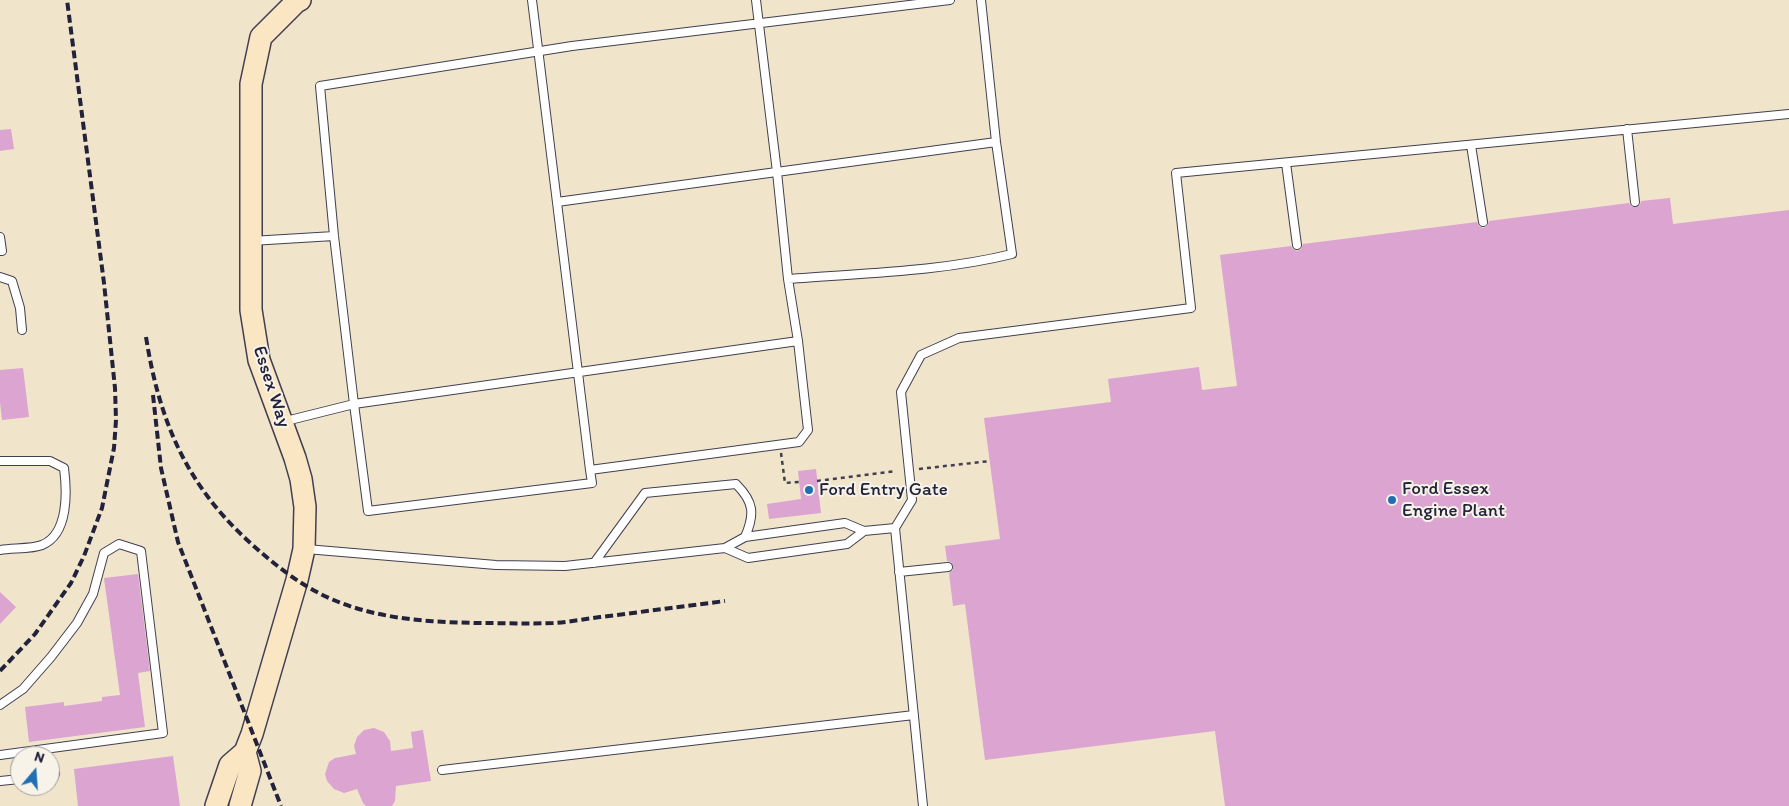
<!DOCTYPE html>
<style>
body{margin:0}
#map{position:relative;width:1789px;height:806px;overflow:hidden;background:#f0e5cb;font-family:Itim,sans-serif}
canvas{display:block}
.north{position:absolute;left:10px;top:746px;width:50px;height:50px;box-sizing:border-box;background:#f7f3e8;border:1px solid #a29fa3;border-radius:50%;rotate:18deg;font-size:14px;font-weight:700;line-height:20px;text-align:center;color:#22223b}
.north::after{content:'';display:block;margin:auto;width:18px;height:22px;background:#1f6fb2;clip-path:polygon(50% 0,100% 100%,50% 72%,0 100%)}
</style>
<div id="map">
<canvas width="1789" height="806"></canvas>
<div class="north">N</div>
</div>
<script>
const c = document.querySelector('canvas').getContext('2d');
c.lineJoin = 'round';
function fillPath(path, color) { c.fillStyle = color; c.fill(path, 'evenodd'); }
function strokePath(path, color, width, dash) { c.strokeStyle = color; c.lineWidth = width; c.lineCap = dash ? 'butt' : 'round'; c.setLineDash(dash || []); c.stroke(path); }
function label(font, color, halo, rows, align = 'center') {
  c.font = font + ' Itim,sans-serif'; c.lineWidth = 4; c.setLineDash([]); c.textBaseline = 'middle'; c.strokeStyle = halo; c.fillStyle = color; for (const [text, x, y, turn = 0] of rows) {
    c.save(); c.translate(x, y); c.rotate((+turn || 0) * Math.PI / 180); c.textAlign = isNaN(turn) ? turn : align; if (halo) c.strokeText(text, 0, 0); c.fillText(text, 0, 0); c.restore();
  }
}
fillPath(new Path2D(`
 M11 129 14 149 0 151V130Z
 M1670 198 1673 224 1789 210V806H1225L1215 731 985 760 965 604 953 606 949 573 953 570V566L951 562 947 561 945 546 1000 539 984 418 1111 402 1108 379 1199 367 1202 390 1237 386 1220 255 1291 246 1293 249 1297 251 1301 249 1303 244 1477 222 1479 226 1483 228 1487 226 1489 221 1629 203 1632 207H1636L1640 205 1641 201Z
 M23 368 29 417 2 420 0 402V370Z
 M816 469 821 513 769 519 767 504 801 499 798 471Z
 M138 574 150 671 138 673 145 727 29 742 25 707 64 702V706L102 701V697L120 695 104 578Z
 M0 592 16 607 0 624Z
 M374 728 384 732 390 741 391 751 413 748 411 732 423 730 431 781 396 786 395 801 392 806H366L363 803 357 789 344 793 334 789 327 781 325 774 329 762 335 758 356 754 354 746 357 737 364 730Z
 M173 756 180 806H78L74 769Z`), '#dba4d1');
const lane = new Path2D(`
 M532 0 590 470 799 442 808 430 798 341 788 279 777 172 756 0
 M1627 129 1635 202
 M1471 145 1483 222
 M1286 163 1297 245
 M557 202 996 142
 M0 237 2 251H0
 M251 241 334 236
 M0 277 12 281 20 308 22 330
 M788 279C863 273 939 272 1012 254L996 142 981 0
 M282 422 354 404 334 236 320 86 572 46 950 0
 M0 461H50L64 468C67 491 69 534 42 545 32 549 12 548 0 550
 M590 470 592 483 368 511 354 404 798 341
 M895 528 923 806
 M725 548 748 558 847 544 864 531
 M306 549 496 565 565 566 725 548 745 537 845 523 864 531 895 528 912 500 901 392 921 355 959 338 1191 308 1176 173 1789 114
 M594 563 645 493 736 484C754 502 755 514 745 537
 M899 572 948 567
 M0 705 23 689 51 657 77 623 93 594 104 553 119 544 141 551 163 733 0 755
 M442 770 914 715
 M50 775 55 774
 M0 781 20 779`);
const secondary = new Path2D(`
 M216 806 230 765 245 752 252 734 297 580 304 549 305 507 301 479 295 458 259 360 251 310V84L261 37 297 1 300 0
 M240 806 250 771 245 752`);
strokePath(lane, '#413f51', 10);
strokePath(secondary, '#413f51', 24);
strokePath(new Path2D(`
 M781 453 785 483 799 482
 M919 469 990 461
 M817 481 896 471`), '#413f51', 2.5, [4, 4]);
strokePath(lane, '#fff', 8);
strokePath(secondary, '#fbe6c4', 21);
strokePath(new Path2D(`
 M146 337C159 419 185 482 246 539 271 562 298 584 329 598 376 619 427 622 477 623 502 623 527 624 553 623 571 622 590 618 609 616 648 611 686 606 725 601
 M153 395 161 468 178 542 281 806
 M0 671 35 634 71 583 84 556 102 508 114 448 116 420 115 388 104 283 67 0`), '#22223b', 4, [8, 4]);
for (const [x, y, r, color] of [
 [809,490,5,"#1f6fb2"],
 [1392,500,5,"#1f6fb2"]
]) { const dot = new Path2D(); dot.arc(x, y, r, 0, 2 * Math.PI); c.fillStyle = color; c.fill(dot); strokePath(dot, '#f7f3e8', 2); }
label('19px', '#22223b', '#f7f3e8', [
 ["Essex Way",271,387,72]
]);
label('19px', '#22223b', '#f7f3e8', [
 ["Ford Essex",1402,489],
 ["Engine Plant",1402,511],
 ["Ford Entry Gate",819,490]
], 'left');
</script>
